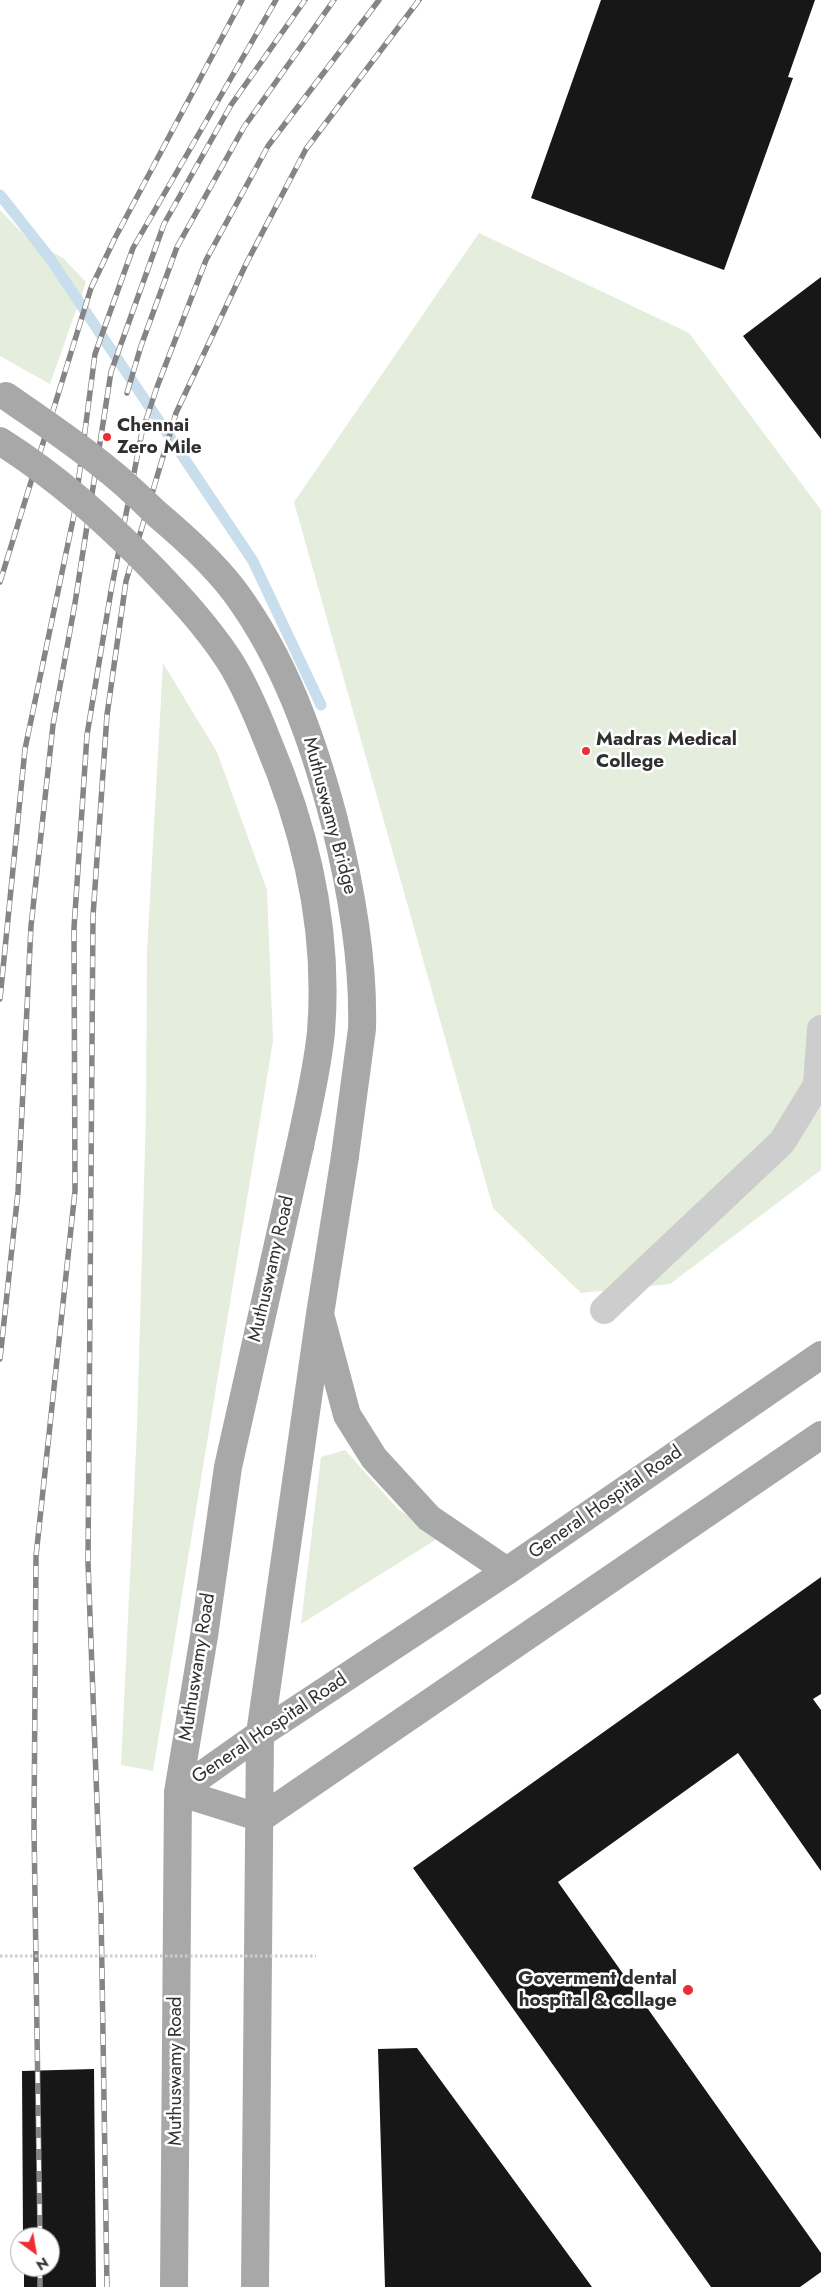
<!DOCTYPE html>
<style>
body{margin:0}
#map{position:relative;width:821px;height:2287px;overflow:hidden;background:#fff;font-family:Jost,sans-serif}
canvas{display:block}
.north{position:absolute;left:10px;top:2227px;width:50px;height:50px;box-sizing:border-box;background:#fff;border:1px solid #acacac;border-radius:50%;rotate:148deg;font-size:14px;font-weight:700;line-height:20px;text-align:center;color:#303030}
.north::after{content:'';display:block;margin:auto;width:18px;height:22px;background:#ec2d34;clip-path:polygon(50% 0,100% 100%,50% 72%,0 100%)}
</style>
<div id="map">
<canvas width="821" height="2287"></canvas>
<div class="north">N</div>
</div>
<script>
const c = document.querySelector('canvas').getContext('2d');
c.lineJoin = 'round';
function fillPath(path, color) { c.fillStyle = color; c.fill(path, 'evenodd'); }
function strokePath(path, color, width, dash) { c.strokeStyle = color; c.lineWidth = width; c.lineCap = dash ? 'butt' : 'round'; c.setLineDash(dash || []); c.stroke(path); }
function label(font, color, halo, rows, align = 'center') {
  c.font = font + ' Jost,sans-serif'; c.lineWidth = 5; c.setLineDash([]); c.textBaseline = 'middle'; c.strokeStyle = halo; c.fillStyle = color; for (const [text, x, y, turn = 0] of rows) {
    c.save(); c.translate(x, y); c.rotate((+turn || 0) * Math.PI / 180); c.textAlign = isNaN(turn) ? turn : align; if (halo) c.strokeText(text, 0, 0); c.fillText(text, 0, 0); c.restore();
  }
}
fillPath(new Path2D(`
 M0 210 27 238 63 258 86 282 50 384 0 356Z
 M479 233 689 333 821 510V1170L670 1284 581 1293 493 1208 294 502Z
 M163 663 217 752 267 890 273 1041 153 1771 121 1765 137 1429 146 1112 147 952Z
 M345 1450 398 1509 440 1537 301 1624 321 1457Z`), '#e5eddd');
strokePath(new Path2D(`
 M0 195 49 257 253 561 321 705`), '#c9deed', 11);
fillPath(new Path2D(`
 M601 0H815L788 77 793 78 724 270 531 198Z
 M821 277V439L743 336Z
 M821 1577V1694L813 1699 821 1710V1871L738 1753 558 1882 821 2253V2272L800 2287H711L413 1868Z
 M417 2048 592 2287H385L378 2049Z
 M94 2069 96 2287H24V2267H50V2237H23L22 2071Z`), '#171717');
strokePath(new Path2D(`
 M604 1310 782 1142 817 1085 821 1029`), '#cdcdcd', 28);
strokePath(new Path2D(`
 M345 1156 320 1314 347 1415 374 1458 429 1518 507 1571
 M178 1792 260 1734 507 1571 821 1355
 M178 1792 261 1818
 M261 1818 821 1435
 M174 2287 178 1792 204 1636 228 1467 300 1146
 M255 2287 260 1734 320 1314`), '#a8a8a8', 28);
const rail = new Path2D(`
 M127 393 141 346 177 247 244 127 334 0
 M0 582 91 288 115 238 242 0
 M0 999 25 749 74 515 95 354 133 248 276 0
 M0 1359 18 1192 31 926 53 725 75 603 111 372 164 224 231 105 305 0
 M40 2237 34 1827 36 1556 75 1191 74 928 87 735 111 591 142 432 157 387 206 260 268 146 379 0
 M40 2267V2287
 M107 2287 101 1910 88 1562 93 916 107 715 126 581 176 413 246 264 306 149 419 0`);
strokePath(rail, '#858585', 5.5);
strokePath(rail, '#fff', 4, [11]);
strokePath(new Path2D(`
 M0 1956H316`), '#cdcdcd', 3, [2.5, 2.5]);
strokePath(new Path2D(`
 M6 396C40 420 75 443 108 470 125 483 141 499 157 514 185 538 213 563 235 592 285 660 313 740 334 820 351 888 364 959 362 1029L345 1156
 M0 441C57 477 102 518 149 565 178 595 206 625 229 660 245 685 257 714 268 742 307 834 329 931 321 1032 317 1071 308 1108 300 1146`), '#a8a8a8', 28);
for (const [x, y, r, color] of [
 [107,437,5,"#ec2d34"],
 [586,751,5,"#ec2d34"],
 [688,1990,6,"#ec2d34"]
]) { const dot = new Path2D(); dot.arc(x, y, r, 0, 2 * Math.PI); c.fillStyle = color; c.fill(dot); strokePath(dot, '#fff', 2); }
label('bold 19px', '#303030', '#fff', [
 ["Chennai",117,426],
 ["Zero Mile",117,448],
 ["Madras Medical",596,740],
 ["College",596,762],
 ["Goverment dental",677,1979,"right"],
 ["hospital & collage",677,2001,"right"]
], 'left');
label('19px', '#303030', '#fff', [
 ["Muthuswamy Bridge",329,816,75],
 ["Muthuswamy Road",272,1269,-77],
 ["General Hospital Road",606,1503,-35],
 ["Muthuswamy Road",198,1667,-81],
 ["General Hospital Road",270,1729,-34],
 ["Muthuswamy Road",176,2071,-90]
]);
</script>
